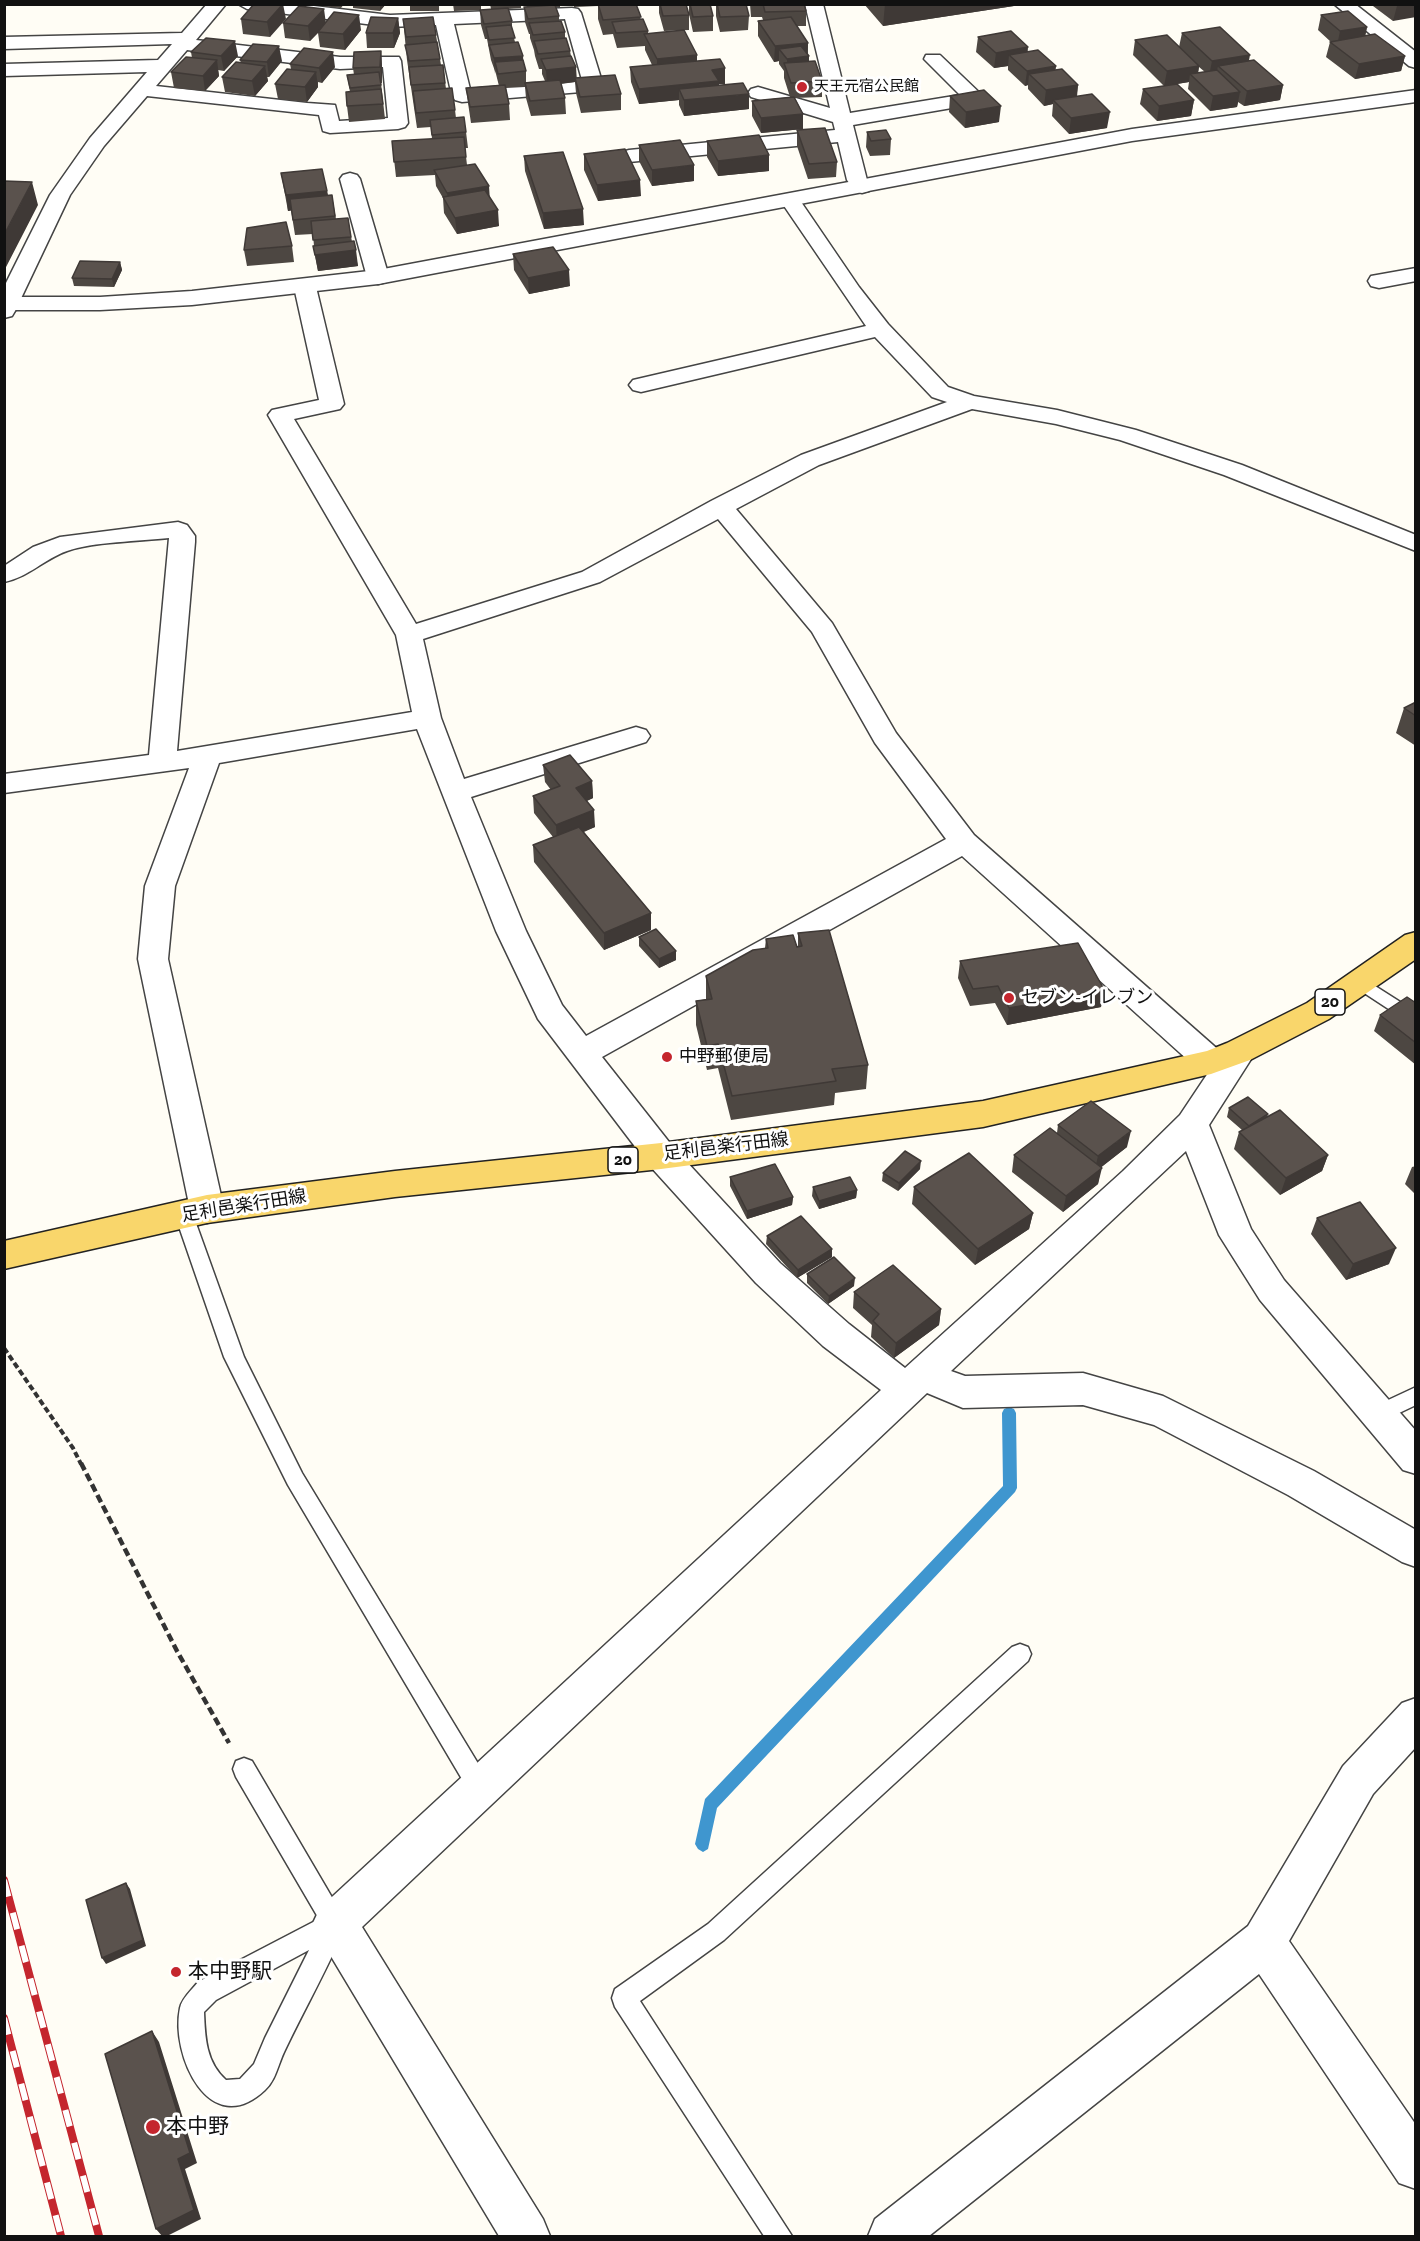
<!DOCTYPE html>
<meta charset="utf-8">
<style>
body{margin:0}
#map{position:relative;width:1420px;height:2241px;overflow:hidden;background:#fffdf5;font-family:"Zilla Slab",serif}
canvas{display:block}
.frame{position:absolute;inset:0;border:6px solid #111;pointer-events:none}
</style>
<div id="map">
<canvas width="1420" height="2241"></canvas>
<div class="frame"></div>
</div>
<script>
const c = document.querySelector('canvas').getContext('2d');
c.lineJoin = 'round';
function fillPath(path, color) { c.fillStyle = color; c.fill(path, 'evenodd'); }
function strokePath(path, color, width, dash) { c.strokeStyle = color; c.lineWidth = width; c.lineCap = dash ? 'butt' : 'round'; c.setLineDash(dash || []); c.stroke(path); }
function label(font, color, halo, rows, align = 'center') {
  c.font = font + ' "Zilla Slab","Noto Sans JP",serif'; c.lineWidth = 6; c.setLineDash([]); c.textBaseline = 'middle'; c.strokeStyle = halo; c.fillStyle = color; for (const [text, x, y, turn = 0] of rows) {
    c.save(); c.translate(x, y); c.rotate((+turn || 0) * Math.PI / 180); c.textAlign = isNaN(turn) ? turn : align; if (halo) c.strokeText(text, 0, 0); c.fillText(text, 0, 0); c.restore();
  }
}
fillPath(new Path2D(`
 M1009 1407 1014 1409 1016 1413 1017 1488 1015 1492 717 1808 708 1849 703 1852 698 1849 695 1844 705 1799 1003 1486 1002 1413 1004 1409Z`), '#3f96cf');
const service = new Path2D(`
 M1361 977 1416 1012V1027L1355 987 1352 983 1355 979Z
 M184 1208 191 1210 193 1215 244 1357 302 1473 488 1780 491 1788 488 1796 480 1799 472 1796 288 1485 224 1357 175 1215 177 1210Z
 M1416 1387V1405L1378 1423 1371 1420 1368 1414 1371 1408Z
 M1020 1644 1028 1647 1031 1654 1028 1661 724 1940 640 2001 792 2236H764L615 2007 612 1998 615 1989 708 1924 1012 1647Z
 M244 1758 252 1761 347 1923C329 1966 305 2008 285 2050 278 2064 276 2080 265 2090 210 2142 170 2055 180 2008 182 1998 192 1990 198 1982L319 1919 236 1777 233 1769 236 1761ZM309 1950 265 2038 254 2064 240 2079 226 2080C206 2062 205 2038 204 2012L216 2000Z`);
const minor = new Path2D(`
 M207 4H226L196 40 340 57H399L401 61 408 123 405 127 398 129 330 133 323 131 319 115 147 96 104 146 70 195 15 311 12 316 4 318V287L50 195 90 138 147 72 4 76V64L158 60 172 44 4 49V37L182 33ZM187 50 340 69 383 67 388 118 339 121 335 105 307 103 156 86Z
 M238 4H297L390 15 572 8 578 9 581 13 603 85 600 89 593 91 462 102 455 100 452 96 436 25 390 27 247 9ZM565 19 582 80 470 89 454 24Z
 M805 4H823L850 113 960 95 924 59 926 55H940L985 98 982 102 975 104 853 125 867 180 872 187 869 191 862 193 855 191 847 180 838 142 629 162 622 160 619 156 622 152 629 150 835 130 833 122 751 97 748 93 751 89 758 87 830 108Z
 M350 173 357 175 360 179 389 277 386 282 378 284 370 282 367 277 340 179 343 175Z
 M790 194 797 196 859 287 888 324 948 387 974 396 1057 410 1136 430 1242 465 1416 535V551L1224 475 1120 440 1056 424 972 409 819 465 736 509 832 623 896 733 974 835 1222 1053C1230 1041 1237 1040 1250 1045L1255 1053 1209 1125 1251 1229 1284 1280 1416 1431V1474L1403 1470 1260 1300 1219 1235 1186 1151 951 1371 965 1376 1083 1373 1163 1396 1314 1471 1416 1530V1567L1402 1562 1288 1495 1154 1425 1083 1405 963 1408 927 1393 362 1927 543 2219 550 2236H499L320 1938 313 1923 320 1908 881 1390 823 1346 756 1283 649 1165 538 1019 496 931 417 729 219 763 175 886 168 959 224 1209 219 1219 207 1223 195 1219 190 1209 138 959 145 886 189 768 4 793V774L149 755 169 538C141 541 92 542 67 551 44 559 29 577 4 582V566L33 547 60 537 178 522 187 525 195 536V542L177 751 412 712 396 635 268 415 272 410 319 400 294 287 297 282 305 280 313 282 316 287 344 404 340 409 294 419 416 624 582 572 711 501 801 455 947 402 932 397 875 337 641 392 633 390 629 385 633 380 866 326 780 200 783 196ZM718 519 812 632 875 743 946 839 586 1036 562 1005 526 931 471 797 646 742 650 736 646 730 636 727 464 779 441 718 423 639 600 582ZM962 856 1200 1071 1208 1073 1180 1115 1123 1171 905 1368 849 1324 780 1263 673 1147 602 1057Z
 M1416 268V281L1379 288 1371 286 1368 281 1371 276Z
 M1416 1698V1747L1373 1794 1289 1941 1416 2125V2189L1399 2183 1259 1974 929 2236H868L875 2219 1248 1926 1343 1766 1402 1703Z`);
const tertiary = new Path2D(`
 M1334 4H1355L1416 52V68L1409 66Z
 M1416 90V102L1132 141 378 284 192 305 100 310H4V298L7 297H100L192 291 378 270 1132 129Z`);
const primary = new Path2D(`
 M1416 932V959L1329 1019 1250 1060 1211 1074 983 1127 661 1169 395 1197 207 1223 4 1269V1241L207 1195 395 1171 661 1143 983 1101 1207 1051 1227 1043 1307 1003 1405 935Z`);
strokePath(service, '#444', 3);
strokePath(minor, '#444', 3);
strokePath(tertiary, '#444', 3);
strokePath(primary, '#222', 3);
strokePath(new Path2D(`
 M4 1348 73 1448 81 1464`), '#333', 4, [6, 3]);
strokePath(new Path2D(`
 M81 1463 177 1651 229 1743`), '#333', 4.5, [8, 4]);
fillPath(service, '#fff');
fillPath(minor, '#fff');
fillPath(tertiary, '#fff');
fillPath(primary, '#f9d66b');
const rail = new Path2D(`
 M4 1880 99 2236
 M4 2018 61 2236`);
strokePath(rail, '#c4262e', 8);
strokePath(rail, '#fff', 6, [17]);
fillPath(new Path2D(`
 M284 4 270 37 243 34 241 19Z
 M312 4H344L341 8 312 5Z
 M353 4H386L380 11 353 8Z
 M410 4H439V11H410Z
 M453 4H481V10L454 11Z
 M490 4H521V8L508 9 512 21V30L515 42 523 62 526 71V82L545 81 542 74V69H539L535 56 534 50 530 38V34H529L525 22 524 7H531V4H560V7H556L559 16V21L565 32V38L570 51 571 56 576 67V78L621 94V110L581 113 576 93 575 82 561 84 565 98 566 114 531 116 526 98 525 87 506 88 509 104 510 120 471 123 468 103 466 88 499 86 496 74 491 60 487 39H485L481 25 480 10 491 9Z
 M574 4H636L641 20 648 31V34L697 61 725 68V84H719V85L749 109 684 116 679 105V100L639 104 631 82 630 67 652 65 645 50V46L617 48 613 34 603 35 598 19V6L574 7Z
 M659 4H686L689 15V30L664 31 659 13Z
 M689 4H710L713 16V31L693 32 689 14Z
 M716 4H746L749 16 748 30 720 32 716 16Z
 M750 4H804L806 11V26H797L808 43V54L809 61 822 81V97L795 98 803 114V129L761 133 752 116V101L790 97 784 78V71L779 64V61L774 62 758 36V21L763 20 762 17H751Z
 M864 4H1027L883 26Z
 M1374 4H1416L1393 21 1373 6Z
 M1321 15 1367 27 1365 36 1405 56 1401 71 1355 79 1326 57 1330 42H1331L1318 30Z
 M398 18 400 33 394 48H367L366 33Z
 M403 19 436 35 441 65H443L446 89 455 110 456 118 466 132 468 148H465L467 165 490 197 499 226 457 234 444 213 443 198 436 186 435 175 396 177 392 141 432 139 431 127 417 128 407 60Z
 M326 22 361 30 345 50 320 47 318 33 310 41 285 38 283 23Z
 M1182 33 1249 61 1283 85 1280 100 1244 106 1238 102 1237 107 1210 111 1188 89 1189 82 1177 84 1194 100 1191 116 1157 121 1140 104 1143 89 1164 86 1133 55 1135 40 1179 47ZM1199 67 1205 72 1198 73Z
 M978 37 1028 52 1056 66 1055 70 1078 85 1077 97 1107 128 1069 134 1052 116 1053 104 1044 106 1028 89V85L1025 86 1008 70V66L994 68 976 52Z
 M381 51 382 66V83H381L385 119 349 122 347 106 350 92 347 75H354L353 68Z
 M191 52 238 56 224 71 218 70 219 76 205 91 174 88 171 72 192 58Z
 M240 60 282 61 269 77H267L268 81 255 96 225 92 222 77 241 63Z
 M290 64 335 67 322 83 318 82V87L307 102 278 99 275 84 291 69Z
 M950 96 999 122 965 128 949 112Z
 M797 130 837 162 836 177 808 179 797 146Z
 M867 132 891 139 890 155 870 156 866 147Z
 M707 141 769 171 718 176 707 157Z
 M639 145 694 181 652 186 639 161Z
 M584 154 641 196 598 201 584 170Z
 M524 156 584 225 544 229 525 171Z
 M281 173 327 191 328 195H332L336 219 348 218 352 242 358 266 318 271 313 246H314L313 234 295 235 291 210 288 211Z
 M292 246 294 262 247 266 244 250Z
 M513 254 570 286 529 294 514 270Z
 M120 262 122 270 114 287 74 286 72 278Z
 M1416 702V746L1396 733 1404 708Z
 M543 765 592 781 593 798 587 801 595 827 584 832 651 913V930L604 950 534 862 533 845 553 837 534 813 533 796 551 790 545 782Z
 M798 933 868 1065 866 1089 835 1093 834 1105 731 1120 718 1068 707 1070 696 1025V1001L706 999V976L765 948 766 939 798 947Z
 M639 937 676 960 659 968 639 946Z
 M960 961 1101 1007 1007 1025 995 1003 970 1006 958 978Z
 M1416 1003V1065L1374 1031 1380 1015Z
 M1229 1108 1268 1114 1267 1117 1328 1155 1322 1171 1280 1195 1234 1149 1239 1132 1242 1130 1227 1117Z
 M1058 1125 1127 1147 1101 1167 1098 1184 1063 1212 1012 1172 1014 1155 1057 1133Z
 M1416 1166V1195L1405 1184 1412 1167Z
 M920 1169 898 1191 882 1181 883 1173Z
 M730 1177 793 1197 792 1205 747 1219 730 1186Z
 M813 1187 857 1190 856 1198 819 1209 812 1196Z
 M914 1187 1033 1213 1029 1229 975 1265 912 1204Z
 M1317 1218 1389 1264 1346 1280 1311 1234Z
 M767 1236 832 1249V1257L797 1278 766 1244Z
 M807 1274 854 1286 828 1304 807 1283Z
 M854 1292 941 1309 939 1325 894 1358 871 1337 872 1325 853 1308Z`), '#4d4742');
fillPath(new Path2D(`
 M283 4 286 19 270 37 267 22Z
 M380 4H386L380 11Z
 M885 4H1027L883 26Z
 M1405 4H1416V17L1393 21 1397 6Z
 M324 9 326 24 310 41 308 26Z
 M359 15 361 30 345 50 343 34Z
 M398 18 400 33 394 48 393 33Z
 M1367 27 1364 42 1337 46 1340 31Z
 M235 41 238 56 224 71 221 56Z
 M808 43 807 56H809V71H787V59L779 49V61L774 62 775 46Z
 M279 46 282 61 269 77 267 62Z
 M1028 47 1027 62 1009 55 1008 66 994 68 996 53Z
 M381 51 382 66V83L380 67Z
 M333 52 335 67 322 83 319 68Z
 M697 55V70L657 74V59Z
 M1250 55 1247 71 1218 66 1216 75 1209 76 1212 61Z
 M523 56 524 71 495 62V74L494 58Z
 M1405 56 1401 71 1355 79 1359 64Z
 M217 60 219 76 205 91 203 76Z
 M265 66 268 81 255 96 252 81Z
 M1056 66 1054 81 1029 74 1028 85 1025 86 1027 71Z
 M1199 66 1197 80 1190 74 1189 82 1164 86 1167 71Z
 M576 67 577 82 575 78V82L547 85 546 70Z
 M725 68V84H719L718 97 749 94V109L684 116V100L679 89V100L639 104V89L712 70Z
 M316 72 318 87 307 102 305 87Z
 M1078 85 1076 100H1053V104L1044 106 1046 90Z
 M1283 85 1280 100 1244 106 1247 91Z
 M1240 92 1237 107 1210 111 1213 96Z
 M1194 100 1191 116 1157 121 1159 106Z
 M1001 106 999 122 965 128 966 112Z
 M1110 112 1107 128 1069 134 1071 118Z
 M803 114V129L761 133V118Z
 M769 155V171L718 176V161Z
 M694 165V181L652 186V170Z
 M640 180 641 196 598 201 597 185Z
 M32 182 38 205 4 271V235Z
 M489 186 490 201 449 207 447 193Z
 M327 191 329 206 288 211 286 195Z
 M583 209 584 225 544 229 543 213Z
 M498 210 499 226 457 234 455 218Z
 M356 250 358 266 318 271 315 255Z
 M120 262 122 270 114 287 112 279Z
 M569 270 570 286 529 294 528 278Z
 M592 781 593 798 577 805 576 788Z
 M594 810 595 827 557 842 556 825Z
 M651 913V930L604 950V933Z
 M676 951V960L659 968V959Z
 M1105 991 1101 1007 1007 1025 1009 1008Z
 M1131 1131 1127 1147 1094 1173 1098 1156Z
 M1328 1155 1322 1171 1280 1195 1286 1178Z
 M921 1161 920 1169 898 1191 899 1183Z
 M1102 1168 1098 1184 1063 1212 1066 1196Z
 M857 1190 856 1198 819 1209V1201Z
 M793 1197 792 1205 747 1219V1211Z
 M1033 1213 1029 1229 975 1265 978 1249Z
 M1396 1248 1389 1264 1346 1280 1353 1264Z
 M832 1249V1257L797 1278 798 1270Z
 M855 1278 854 1286 828 1304 829 1296Z
 M941 1309 939 1325 894 1358 896 1343Z
 M126 1883 130 1889 146 1946 106 1964 102 1958Z
 M152 2031 159 2042 197 2163 185 2169 201 2219 167 2236H162L156 2229 178 2159Z`), '#3f3936');
const building = new Path2D(`
 M254 4H283L267 22 241 19Z
 M598 4H636L641 17 603 20Z
 M660 4H686L689 15 663 16Z
 M690 4H710L713 16 693 17Z
 M717 4H746L749 16 720 17Z
 M763 4H804L806 11 765 12Z
 M555 5 559 16 528 19 524 7Z
 M299 6 324 9 308 26 283 23Z
 M508 8 512 21 484 24 480 10Z
 M1348 11 1367 27 1340 31 1321 15Z
 M334 12 359 15 343 34 318 32Z
 M371 17 398 18 393 33H366Z
 M433 17 436 35 406 37 403 19Z
 M791 17 808 43 775 46 758 21Z
 M643 19 648 31 616 33 612 22Z
 M561 21 565 32 533 35 529 23Z
 M511 25 515 38 489 40 486 27Z
 M1220 27 1250 55 1212 61 1182 33Z
 M684 30 697 55 657 59 644 34Z
 M1011 31 1028 47 996 53 978 37Z
 M1375 34 1405 56 1359 64 1330 42Z
 M1167 35 1199 66 1167 71 1135 40Z
 M206 38 235 41 221 56 191 52Z
 M566 38 570 51 538 54 534 41Z
 M437 42 440 59 409 61 405 45Z
 M518 42 523 56 494 58 489 45Z
 M253 44 279 46 267 62 240 60Z
 M801 46 809 56 787 59 779 49Z
 M304 48 333 52 319 68 290 64Z
 M1038 50 1056 66 1027 71 1009 55Z
 M381 51 380 67 353 68 354 52Z
 M571 56 576 67 546 70 541 59Z
 M186 57 217 60 203 76 171 72Z
 M720 59 725 68 712 70 719 81 639 89 630 67Z
 M523 60 526 71 498 74 495 62Z
 M1254 60 1283 85 1247 91 1218 66Z
 M815 61 822 81 791 83 784 63Z
 M236 62 265 66 252 81 222 77Z
 M443 65 445 83 411 85 409 67Z
 M287 69 316 72 305 87 275 84Z
 M1062 69 1078 85 1046 90 1029 74Z
 M1217 70 1240 92 1213 96 1190 74Z
 M379 72 381 85 350 88 347 75Z
 M615 75 621 94 580 97 575 78Z
 M560 80 565 98 530 101 525 83Z
 M743 83 749 94 684 100 679 89Z
 M1177 84 1194 100 1159 106 1143 89Z
 M505 85 509 104 470 107 466 88Z
 M452 88 455 110 416 113 413 91Z
 M381 89 383 104 347 106 346 92Z
 M984 90 1001 106 966 112 950 96Z
 M1092 94 1110 112 1071 118 1053 100Z
 M794 97 803 114 761 118 752 101Z
 M464 117 466 132 432 135 430 120Z
 M825 128 837 162 809 164 797 130Z
 M886 130 891 139 871 141 867 132Z
 M759 135 769 155 718 161 707 141Z
 M464 137 466 157 394 162 392 141Z
 M680 140 694 165 652 170 639 145Z
 M625 149 640 180 597 185 584 154Z
 M563 152 583 209 543 213 524 156Z
 M475 164 489 186 447 193 434 170Z
 M322 169 327 191 286 195 281 173Z
 M4 181 32 182 4 235Z
 M485 190 498 210 455 218 443 197Z
 M332 195 335 216 293 220 290 199Z
 M348 218 351 237 313 240 311 221Z
 M286 222 292 246 244 250 247 228Z
 M354 241 356 250 315 255 313 246Z
 M553 247 569 270 528 278 513 254Z
 M80 261 120 262 112 279 72 278Z
 M1416 702V716L1404 708Z
 M570 755 592 781 576 788 594 810 556 825 533 796 560 786 543 765Z
 M579 827 651 913 604 933 533 845Z
 M656 929 676 951 659 959 639 937Z
 M829 930 868 1065 832 1069 836 1081 732 1096 718 1044 707 1046 696 1001 712 999 706 976 753 950 768 948 766 939 793 935 797 947 802 946 798 933Z
 M1078 943 1105 991 1009 1008 998 986 973 989 960 961Z
 M1407 997 1416 1003V1043L1380 1015Z
 M1248 1097 1268 1114 1249 1126 1229 1108Z
 M1091 1101 1131 1131 1098 1156 1058 1125Z
 M1280 1110 1328 1155 1286 1178 1239 1132Z
 M1050 1128 1102 1168 1066 1196 1014 1155Z
 M905 1151 921 1161 899 1183 883 1173Z
 M969 1153 1033 1213 978 1249 914 1187Z
 M775 1164 793 1197 747 1211 730 1177Z
 M850 1177 857 1190 819 1201 813 1187Z
 M1360 1202 1396 1248 1353 1264 1317 1218Z
 M801 1216 832 1249 798 1270 767 1236Z
 M834 1257 855 1278 829 1296 807 1274Z
 M893 1265 941 1309 896 1343 873 1321 879 1314 854 1292Z
 M126 1883 143 1940 102 1958 86 1900Z
 M152 2031 190 2153 178 2159 194 2210 156 2229 105 2054Z`);
fillPath(building, '#5a524d');
strokePath(building, '#3f3936', 1.5);
for (const [x, y, r, color] of [
 [802,87,6,"#c4262e"],
 [1009,998,6,"#c4262e"],
 [667,1057,6,"#c4262e"],
 [176,1972,6,"#c4262e"],
 [153,2127,8,"#c4262e"]
]) { const dot = new Path2D(); dot.arc(x, y, r, 0, 2 * Math.PI); c.fillStyle = color; c.fill(dot); strokePath(dot, '#fff', 2); }
label('15px', '#111', '#fff', [
 ["天王元宿公民館",814,87]
], 'left');
for (const [x, y, w] of [
 [1330,1002,30],
 [623,1160,30]
]) { const box = new Path2D(); box.roundRect(x - w / 2, y - 13, w, 26, 4.5); c.fillStyle = '#fff'; c.fill(box); strokePath(box, '#111', 1.5); }
label('bold 16px', '#111', null, [
 ["20",1330,1002],
 ["20",623,1160]
]);
label('18px', '#111', '#fff', [
 ["セブン-イレブン",1021,998],
 ["中野郵便局",679,1057]
], 'left');
label('18px', '#111', '#fff', [
 ["足利邑楽行田線",726,1147,-7],
 ["足利邑楽行田線",244,1206,-9]
]);
label('21px', '#111', '#fff', [
 ["本中野駅",188,1972],
 ["本中野",166,2127]
], 'left');
</script>
